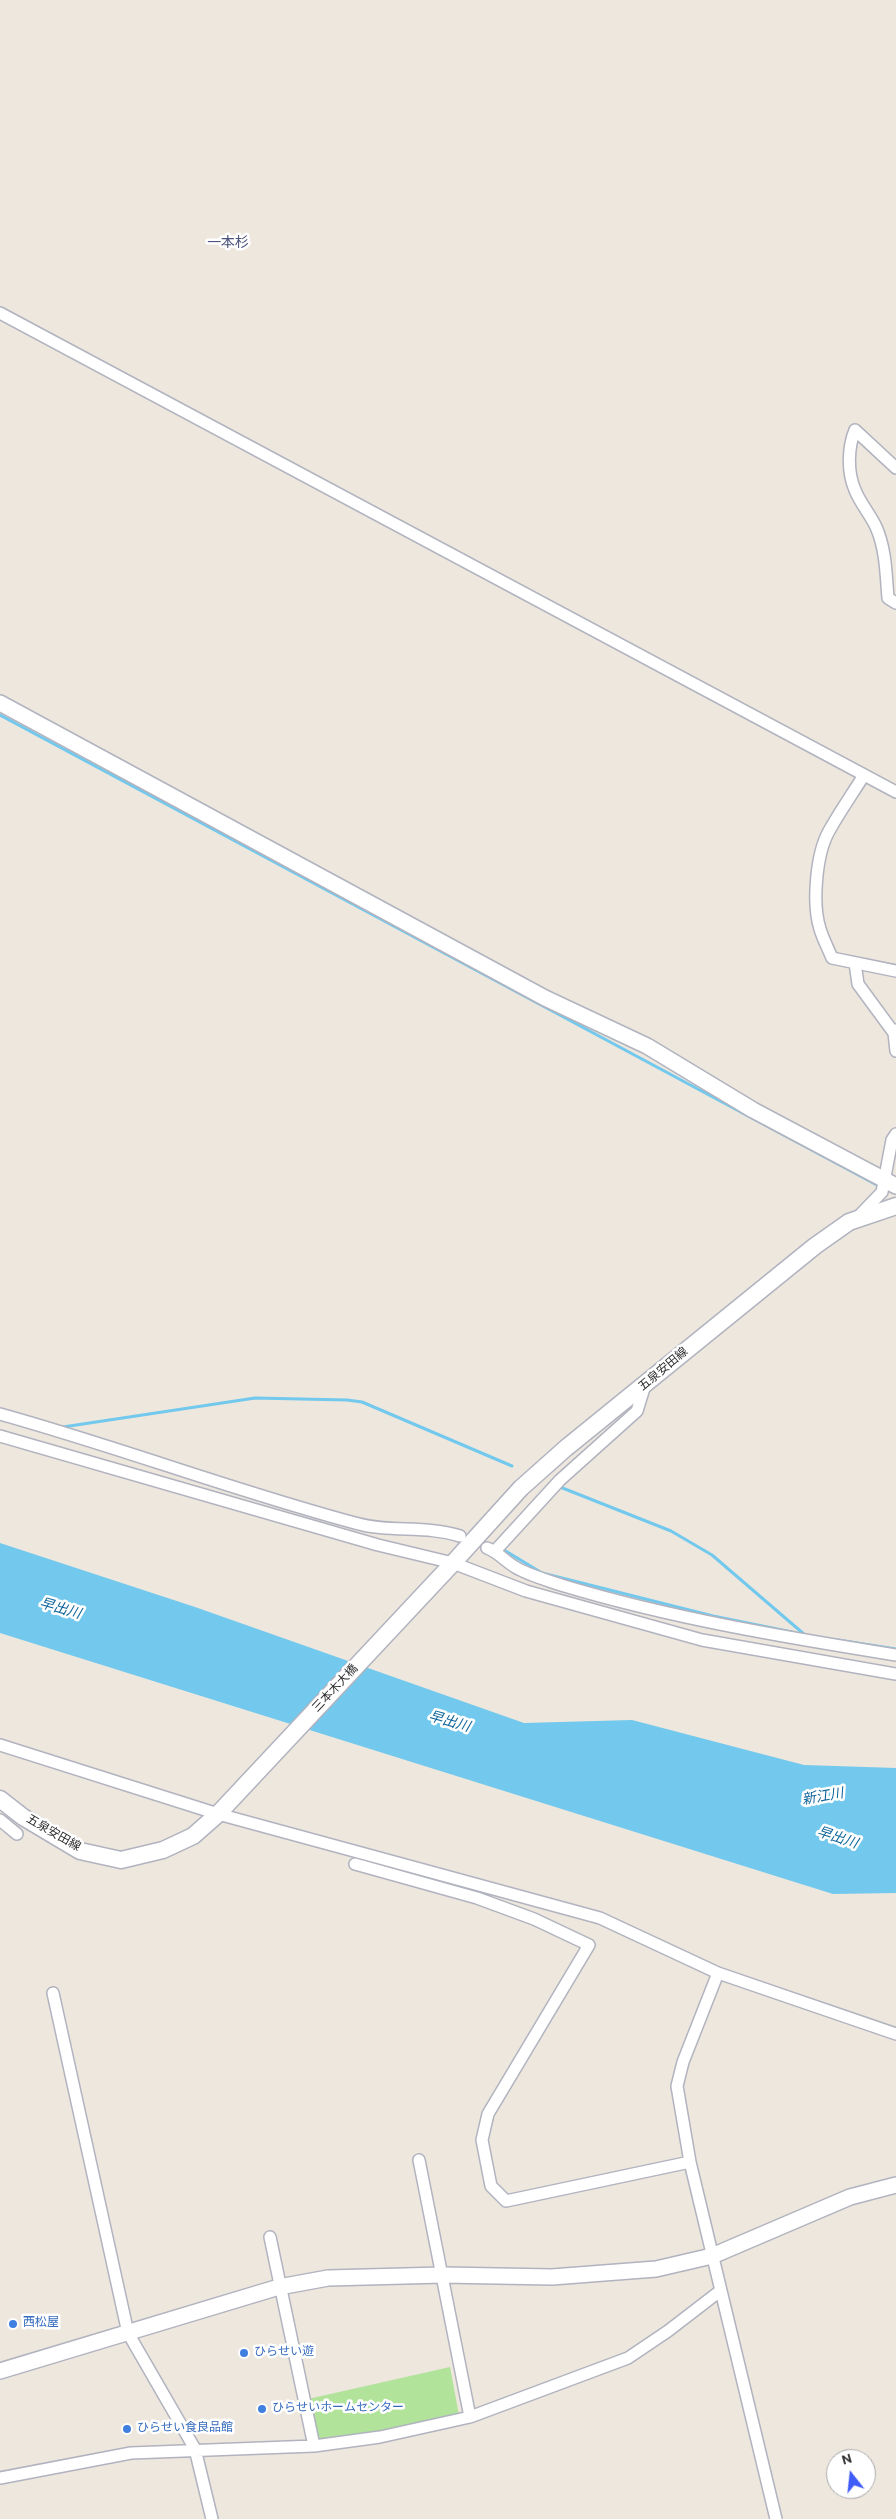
<!DOCTYPE html>
<meta charset="utf-8">
<style>
body{margin:0}
#map{position:relative;width:896px;height:2519px;overflow:hidden;background:#ede7de;font-family:Overpass,sans-serif}
canvas{display:block}
.north{position:absolute;left:826px;top:2449px;width:50px;height:50px;box-sizing:border-box;background:#fff;border:1px solid #aaa;border-radius:50%;rotate:344deg;font-size:14px;font-weight:700;line-height:20px;text-align:center;color:#2b2b2b}
.north::after{content:'';display:block;margin:auto;width:18px;height:22px;background:#405cf8;clip-path:polygon(50% 0,100% 100%,50% 72%,0 100%)}
</style>
<div id="map">
<canvas width="896" height="2519"></canvas>
<div class="north">N</div>
</div>
<script>
const c = document.querySelector('canvas').getContext('2d');
c.lineJoin = 'round';
function fillPath(path, color) { c.fillStyle = color; c.fill(path, 'evenodd'); }
function strokePath(path, color, width, dash) { c.strokeStyle = color; c.lineWidth = width; c.lineCap = dash ? 'butt' : 'round'; c.setLineDash(dash || []); c.stroke(path); }
function label(font, color, halo, rows, align = 'center') {
  c.font = font + ' Overpass,"Noto Sans JP",sans-serif'; c.lineWidth = 5; c.setLineDash([]); c.textBaseline = 'middle'; c.strokeStyle = halo; c.fillStyle = color; for (const [text, x, y, turn = 0] of rows) {
    c.save(); c.translate(x, y); c.rotate((+turn || 0) * Math.PI / 180); c.textAlign = isNaN(turn) ? turn : align; if (halo) c.strokeText(text, 0, 0); c.fillText(text, 0, 0); c.restore();
  }
}
fillPath(new Path2D(`
 M450 2367 459 2415 374 2434 316 2441 308 2399Z`), '#b1e39b');
fillPath(new Path2D(`
 M0 1543 195 1607 524 1723 632 1720 804 1765 896 1768V1893L833 1894 0 1633Z`), '#72c9ed');
strokePath(new Path2D(`
 M0 715 877 1185
 M63 1427 255 1398 347 1400 362 1402 512 1466
 M560 1487 671 1531 712 1555 805 1635
 M504 1550 542 1573 713 1616 792 1632
 M838 1640 896 1649`), '#72c9ed', 3);
const minor = new Path2D(`
 M0 313 896 792
 M896 468 855 430C848 447 847 472 855 490 860 503 870 514 876 527 886 549 886 575 888 598L896 603
 M864 775C853 793 840 811 829 831 816 854 812 904 820 929 823 939 828 948 832 958L896 971
 M855 963 858 984 894 1033
 M896 1030 894 1033 896 1051
 M857 1218 882 1192 892 1140 896 1134
 M0 1414C119 1447 235 1491 355 1523 389 1533 426 1525 460 1536
 M0 1436 378 1545 453 1563 526 1591 702 1640 896 1674
 M487 1548C498 1552 505 1561 515 1567 528 1575 547 1580 561 1585 670 1618 784 1637 896 1655
 M495 1551 560 1480 637 1411 645 1385
 M0 1745 218 1814 600 1918 718 1973 896 2034
 M0 1820 17 1834
 M355 1864 477 1898 534 1919 589 1945 488 2114 482 2140 491 2186 506 2201 690 2162
 M718 1973 683 2062 677 2086 690 2162 776 2519
 M53 1993 128 2333 195 2449 212 2519
 M419 2160 470 2417
 M270 2237 314 2446
 M0 2478 131 2453 314 2446 380 2437 470 2417 628 2358 668 2331 720 2291`);
const tertiary = new Path2D(`
 M0 703 545 998 647 1046 753 1110 896 1186
 M0 2371 279 2287 328 2278 443 2275 552 2277 656 2269 712 2256 850 2197 896 2185`);
const secondary = new Path2D(`
 M0 1799 23 1817 80 1851 121 1860 163 1850 193 1836 218 1814 453 1563 521 1488 566 1448 815 1246 849 1222 896 1206`);
strokePath(minor, '#b1b3bf', 14);
strokePath(tertiary, '#b1b3bf', 18);
strokePath(secondary, '#b1b3bf', 19);
strokePath(minor, '#fff', 11);
strokePath(tertiary, '#fff', 15);
strokePath(secondary, '#fff', 16);
for (const [x, y, r, color] of [
 [13,2324,5,"#3f7fe0"],
 [244,2353,5,"#3f7fe0"],
 [262,2409,5,"#3f7fe0"],
 [127,2429,5,"#3f7fe0"]
]) { const dot = new Path2D(); dot.arc(x, y, r, 0, 2 * Math.PI); c.fillStyle = color; c.fill(dot); strokePath(dot, '#fff', 2); }
label('12px', '#2b2b2b', '#fff', [
 ["五泉安田線",664,1370,-40],
 ["三本木大橋",336,1689,-47],
 ["五泉安田線",53,1834,30]
]);
label('12px', '#366cbe', '#fff', [
 ["西松屋",23,2324],
 ["ひらせい遊",254,2353],
 ["ひらせいホームセンター",272,2409],
 ["ひらせい食良品館",137,2429]
], 'left');
label('14px', '#4c537c', '#fff', [
 ["一本杉",228,244]
]);
label('italic 14px', '#0f669c', '#fff', [
 ["早出川",60,1610,16],
 ["早出川",449,1723,16],
 ["新江川",823,1798,-10],
 ["早出川",837,1839,18]
]);
</script>
